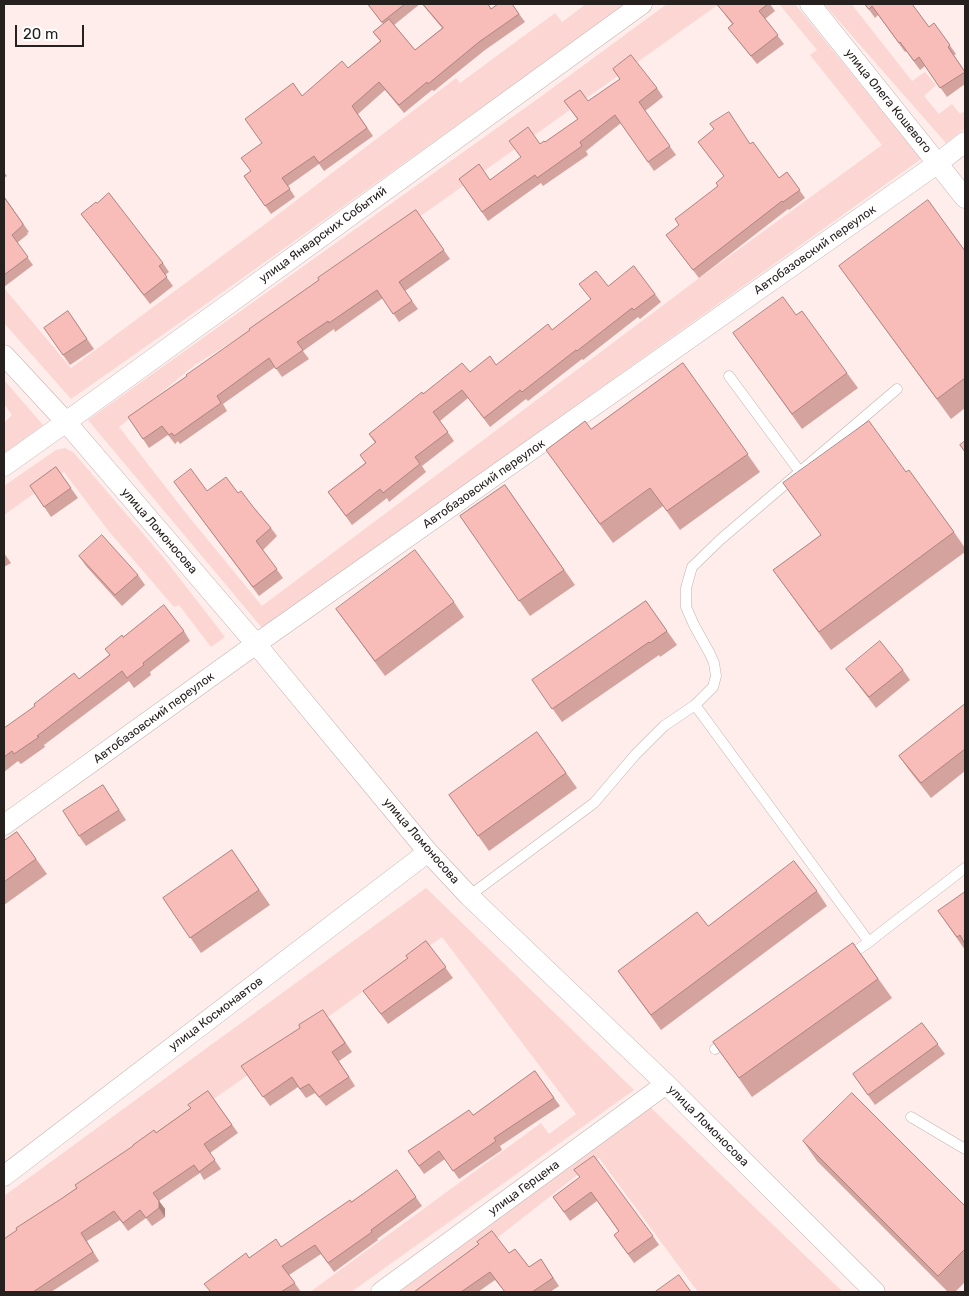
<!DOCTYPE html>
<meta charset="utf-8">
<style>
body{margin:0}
#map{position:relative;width:969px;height:1296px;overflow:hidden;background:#feedeb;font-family:Rubik,sans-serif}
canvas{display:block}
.frame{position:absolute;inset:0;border:5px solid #26201f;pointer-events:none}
.scale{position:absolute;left:15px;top:25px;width:69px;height:22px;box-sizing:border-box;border:2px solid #26201f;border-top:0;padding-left:6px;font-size:15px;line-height:18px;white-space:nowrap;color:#26201f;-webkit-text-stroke:4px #fff;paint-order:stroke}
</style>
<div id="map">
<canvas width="969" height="1296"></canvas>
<div class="frame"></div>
<div class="scale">20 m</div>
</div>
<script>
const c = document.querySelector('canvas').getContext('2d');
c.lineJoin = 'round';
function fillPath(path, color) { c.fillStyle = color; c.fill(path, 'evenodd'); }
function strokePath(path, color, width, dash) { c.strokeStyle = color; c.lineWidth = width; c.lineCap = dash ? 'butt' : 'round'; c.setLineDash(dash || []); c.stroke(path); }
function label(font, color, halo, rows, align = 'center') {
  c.font = font + ' Rubik,sans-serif'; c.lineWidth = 4.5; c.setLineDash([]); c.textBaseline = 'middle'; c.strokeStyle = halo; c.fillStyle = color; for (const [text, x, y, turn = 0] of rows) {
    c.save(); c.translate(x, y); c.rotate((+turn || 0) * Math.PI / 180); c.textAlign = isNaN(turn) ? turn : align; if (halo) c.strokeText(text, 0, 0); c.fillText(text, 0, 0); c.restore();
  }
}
fillPath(new Path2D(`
 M586 4H627L185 319 71 399 4 323V288L71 368 272 219 456 78 460 83 555 13 562 22Z
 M667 4H719L322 286 195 365 119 427 185 512 262 606 698 279 882 145 810 55 817 50 779 4H795L921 159 263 629 88 420 539 98Z
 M824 4H854L853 6 912 81 925 72 936 85 924 96 939 114 952 104 960 114 965 111V128L946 143Z
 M4 380 43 425 4 453V423L12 415 4 404Z
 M65 448 73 452 163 557 225 637 211 647 179 605 174 607 107 529 64 472 4 515V486L56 450Z
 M426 888 634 1090 351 1292H310L541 1123 549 1134 576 1114 442 937 361 993 245 1077 4 1246V1196Z
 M648 1105 843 1292H698L599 1158 428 1292H391Z`), '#fcd6d2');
const lane = new Path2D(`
 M729 376 800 472
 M695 705 869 942 888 927 965 868
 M469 896 594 803 635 755 664 726 695 705 713 687 716 676 714 663 710 654 694 625 686 607V588L692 567 721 539 897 389
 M847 957 869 942
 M715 1049 729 1040
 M911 1117 965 1149`);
const street = new Path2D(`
 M810 4 965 198
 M4 355 66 422 256 644 428 852 469 896 666 1084 875 1292
 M4 466 66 422 642 4
 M4 825 256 644 938 163 965 142
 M4 1176 428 852
 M381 1292 666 1084`);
strokePath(lane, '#c2b2b0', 11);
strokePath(street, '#c2b2b0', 21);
strokePath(lane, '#fff', 10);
strokePath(street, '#fff', 20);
fillPath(new Path2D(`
 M368 4H420L394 25 415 50 442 28 422 4H488L491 9 512 4 525 22 485 50 434 91 432 90 404 113 385 90 358 114 373 136 324 171 319 164 288 186 295 197 271 214 244 176 251 171 262 143 302 96 348 68 380 41 373 32 383 24Z
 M717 4H770L775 11 765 19 784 44 757 64 728 28 732 24Z
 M865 4 929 27 934 23 956 54 954 55 965 72V84L947 97 925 66 920 70 906 51 905 52 878 15 875 18Z
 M613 69 657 88 663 97 645 111 676 155 654 171 621 123 586 151 588 155 543 186 541 183 488 221 459 179 490 180 540 144 545 142 578 120 564 101H588L620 79Z
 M698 142 750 144 779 178 787 172 805 198 789 210 788 209 699 278 666 235 679 225 718 186 724 176Z
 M4 172 7 176 4 178Z
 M4 196 29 232 27 233 28 234 17 243 33 265 4 287Z
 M416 210 450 259 405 291 418 309 399 322 383 298 335 332 334 329 303 351 309 359 282 377 275 367 223 404 227 411 180 444 178 441 175 444 168 435 149 448 128 417 187 376Z
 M81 214 163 263 169 272 165 275 173 286 150 304Z
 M965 251V408L951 419 839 266Z
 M608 286 655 294 661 302 640 319 638 317 583 360 582 359 528 401 526 399 490 427 468 398 440 421 454 441 422 466 426 472 389 502 387 498 352 525 328 492 365 463 375 443 369 434 423 394 470 372 496 365 552 330Z
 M68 311 94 349 70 365 44 328Z
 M796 315 847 373 858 388 802 429 744 348Z
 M683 363 760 472 680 530 663 506 613 543 559 468 591 429Z
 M56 467 78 498 51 517 30 486Z
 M906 472 954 532 965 548V552L831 650 773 570Z
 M505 485 575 585 530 616 460 516Z
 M180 490 207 491 238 493 254 508 271 528 277 536 263 550 283 578 259 596Z
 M4 553 11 563 4 567Z
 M79 556 138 575 145 585 122 606 86 566Z
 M646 601 677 645 660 657 659 655 562 722 532 680Z
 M454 602 464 617 385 676 336 609Z
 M184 631 190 641 150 672 151 675 134 688 129 681 44 745 45 747 21 764 18 761 4 772V728L79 679 109 655 123 637Z
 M846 669 903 670 910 680 876 708Z
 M965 704V771L931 798 909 770 899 756Z
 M537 732 577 788 489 851 449 795Z
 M103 785 126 820 86 846 79 836Z
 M17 832 47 874 4 905V841Z
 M232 850 270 905 201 953 163 898Z
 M817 891 827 906 661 1030 618 971Z
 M965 892V950L938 911Z
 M426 941 453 978 388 1024 363 991 408 958Z
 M853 943 892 998 752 1097 713 1042Z
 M330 1019 352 1052 339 1061 355 1086 326 1106 315 1093 306 1098 298 1087 270 1106 241 1066Z
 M922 1023 945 1054 875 1105 853 1074Z
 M535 1071 560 1106 500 1146 502 1150 459 1179 445 1159 424 1174 408 1151 473 1115Z
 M208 1091 238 1133 210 1153 221 1169 204 1180 200 1173 159 1201 165 1209V1217L152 1226 146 1218 128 1231 120 1220 87 1241 99 1261 51 1292H4L61 1199 191 1108Z
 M803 1141 965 1206V1282L955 1292H948L817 1161Z
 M397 1170 422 1206 377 1239 378 1240 334 1272 321 1254 289 1275 301 1292H210L249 1258 281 1247 351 1202Z
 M580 1177 653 1236 659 1245 634 1263 614 1235 619 1232 597 1201 570 1221 553 1197Z
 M479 1244 509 1253 529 1267 541 1259 559 1286 550 1292H505L495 1280 478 1292H414Z`), '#d5a39e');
fillPath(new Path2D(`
 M159 1201 165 1209V1217L159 1208Z`), '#ae8481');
const building = new Path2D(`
 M368 4H405L382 22Z
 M423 4H488L491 9 498 4H512L519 14 479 42 428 84 427 82 399 105 379 82 352 106 367 128 319 163 314 156 282 178 290 189 265 206 244 176 251 171 241 158 262 143 245 119 293 83 302 96 342 61 348 68 381 41 373 32 389 19 415 50 443 28Z
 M717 4H768L759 11 778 35 751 56 728 28 733 24Z
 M865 4H912L929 27 934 23 950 45 948 47 965 72 940 88 919 57 914 61 900 42 899 43 872 6 869 9Z
 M631 55 657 88 639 102 670 146 648 162 615 115 580 142 582 146 537 178 535 175 482 212 459 179 479 164 490 180 521 157 509 141 528 127 540 144 544 141 545 142 578 119 564 101 580 90 588 101 620 79 613 69Z
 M729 112 750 144 753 142 779 178 787 172 800 190 783 202 782 201 693 270 666 235 679 225 675 219 718 186 716 183 724 176 698 142 714 129 710 124Z
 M109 193 163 263 159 266 167 277 144 295 81 214 96 202 97 203Z
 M4 197 23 224 22 226 12 235 28 257 4 275Z
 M928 200 965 251V378L937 399 839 266Z
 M416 210 444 250 399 282 412 301 393 314 377 290 329 323 328 321 297 342 303 350 276 369 269 358 217 396 221 403 174 436 172 433 169 435 162 426 143 439 128 417 187 376 186 375 250 330 249 329 319 280 318 278Z
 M634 266 655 294 634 310 632 308 577 351 576 350 522 392 520 390 484 418 462 390 433 412 448 432 415 457 420 464 383 493 380 489 346 516 328 492 366 463 360 455 376 442 369 434 422 392 423 394 462 363 470 372 490 356 496 365 548 324 552 330 591 299 579 284 596 271 608 286Z
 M783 297 796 315 802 311 847 373 792 414 733 333Z
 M68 311 87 339 63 355 44 328Z
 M683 363 748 454 667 511 650 488 600 524 546 450 585 421 591 429Z
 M869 421 906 472 909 470 954 532 819 632 773 570 821 535 783 483Z
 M965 441V452L960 445Z
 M56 467 71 488 44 507 30 486Z
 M191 469 207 491 226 477 238 493 241 491 254 508 271 528 256 541 277 569 253 587 174 482Z
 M505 485 564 570 519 601 460 516Z
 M102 535 138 575 115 595 79 556Z
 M415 550 454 602 375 661 336 609Z
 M646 601 667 631 650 643 649 642 552 709 532 680Z
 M164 605 184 631 143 663 144 665 127 678 122 671 37 736 39 737 14 754 12 751 4 757V728L35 706 34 704 74 673 79 679 110 655 105 649 122 635 123 637Z
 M880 641 903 670 869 697 846 669Z
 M965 704V749L921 783 899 756Z
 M537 732 566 773 478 836 449 795Z
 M103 785 119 810 79 836 63 811Z
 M17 832 36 859 4 882V841Z
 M232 850 259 890 190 938 163 898Z
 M794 861 817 891 651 1015 618 971 697 912 708 926Z
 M965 892V944L960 935 957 937 938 911Z
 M426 941 446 967 381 1014 363 991 408 958 406 956Z
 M853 943 878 979 739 1078 713 1042Z
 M323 1010 345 1043 332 1052 349 1077 319 1097 309 1084 300 1089 292 1077 263 1097 241 1066 300 1028 299 1025Z
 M922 1023 938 1044 868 1095 853 1074Z
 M535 1071 554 1098 494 1138 496 1141 453 1171 439 1151 419 1166 408 1151 469 1110 473 1115Z
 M208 1091 232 1125 204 1144 215 1160 199 1172 194 1165 153 1193 159 1201V1208L146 1218 140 1210 123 1223 114 1211 81 1233 93 1252 33 1292H4V1239L17 1230 16 1228 61 1199 77 1188 75 1185 133 1146V1145L154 1130 156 1133 191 1108 188 1105Z
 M852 1093 965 1206V1249L938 1276 803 1141Z
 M594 1156 653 1236 628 1254 614 1235 619 1231 591 1192 564 1212 553 1197 580 1177 574 1170Z
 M397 1170 416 1197 371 1230 372 1232 328 1263 315 1245 282 1266 295 1283 281 1292H211L204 1284 246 1253 249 1258 276 1239 281 1247 350 1200 351 1202Z
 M492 1231 509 1253 515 1249 529 1267 541 1259 553 1278 532 1292H505L490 1272 461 1292H414L479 1244 477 1242Z
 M679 1275 691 1292H655Z`);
fillPath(building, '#f8bdb8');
strokePath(building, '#ae8481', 1);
label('12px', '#26201f', '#fff', [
 ["улица Олега Кошевого",888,101,51],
 ["улица Январских Событий",323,235,-36],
 ["Автобазовский переулок",815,250,-35],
 ["Автобазовский переулок",484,484,-35],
 ["улица Ломоносова",159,531,49],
 ["Автобазовский переулок",154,718,-36],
 ["улица Ломоносова",421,841,49],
 ["улица Космонавтов",216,1014,-37],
 ["улица Ломоносова",708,1126,45],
 ["улица Герцена",524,1188,-36]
]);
</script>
